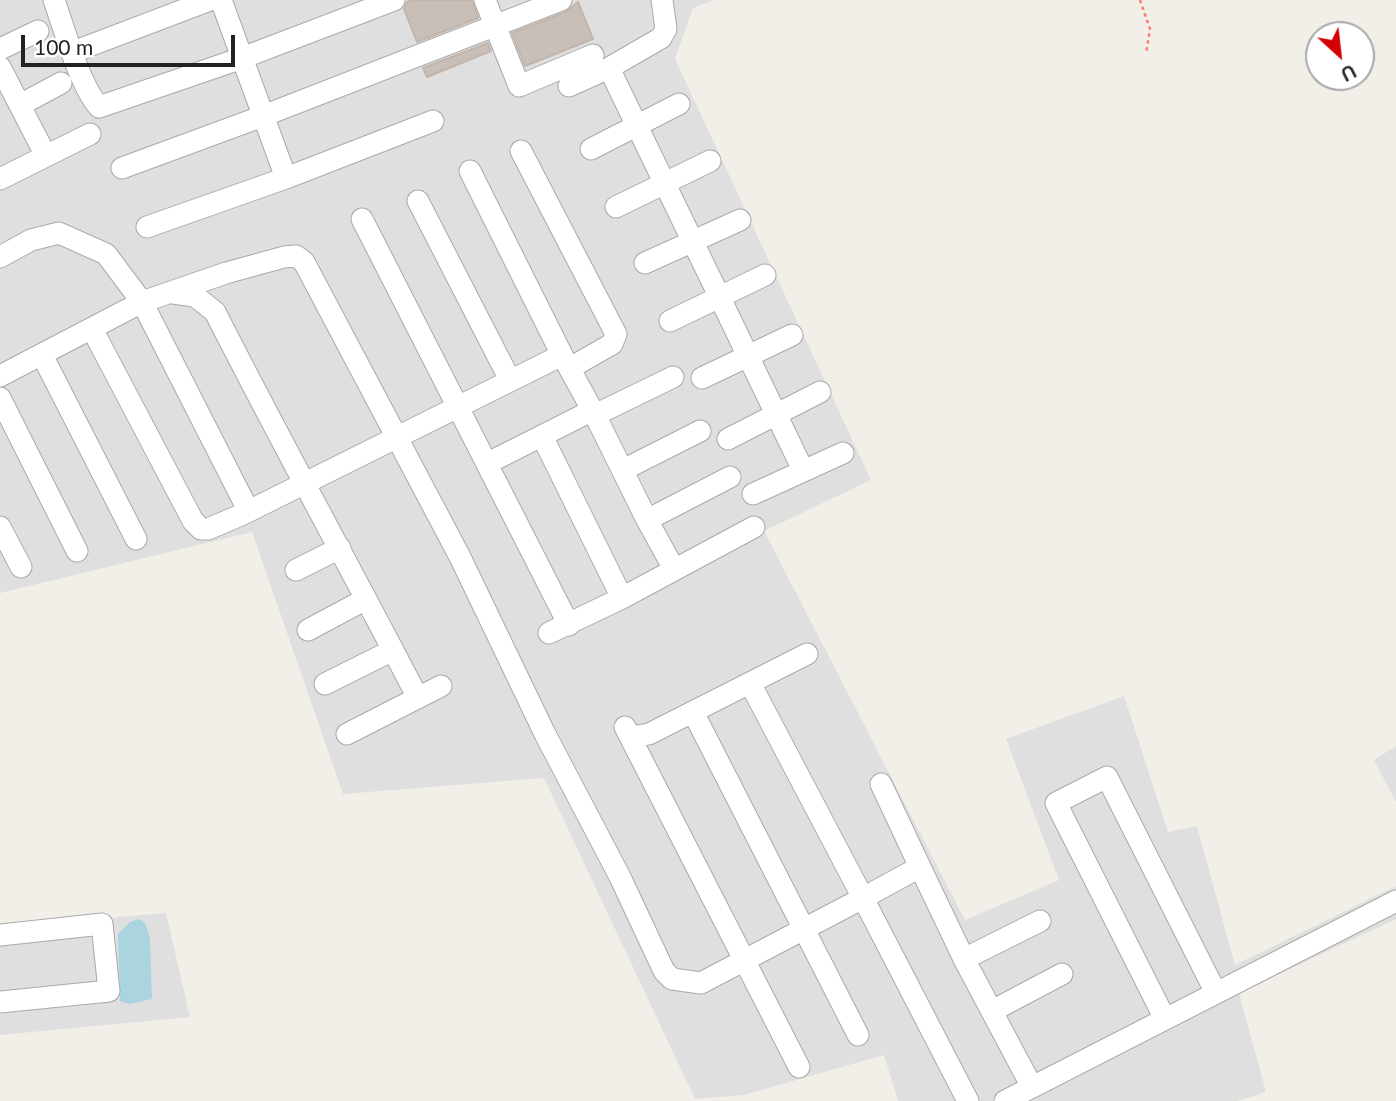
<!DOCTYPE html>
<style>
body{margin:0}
#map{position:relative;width:1396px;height:1101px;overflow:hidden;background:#f2efe9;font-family:Lato,sans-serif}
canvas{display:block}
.north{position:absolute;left:1305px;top:21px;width:70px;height:70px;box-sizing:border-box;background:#fff;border:2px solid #a7a7a7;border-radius:50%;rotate:153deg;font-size:19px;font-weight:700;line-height:28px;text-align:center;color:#222}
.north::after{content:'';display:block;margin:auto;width:24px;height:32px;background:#d40002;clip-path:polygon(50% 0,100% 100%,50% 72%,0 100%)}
.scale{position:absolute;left:21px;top:35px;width:214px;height:32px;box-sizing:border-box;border:4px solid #222;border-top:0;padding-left:9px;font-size:21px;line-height:24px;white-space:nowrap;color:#222;-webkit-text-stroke:5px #fff;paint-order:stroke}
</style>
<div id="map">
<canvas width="1396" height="1101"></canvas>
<div class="north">U</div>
<div class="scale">100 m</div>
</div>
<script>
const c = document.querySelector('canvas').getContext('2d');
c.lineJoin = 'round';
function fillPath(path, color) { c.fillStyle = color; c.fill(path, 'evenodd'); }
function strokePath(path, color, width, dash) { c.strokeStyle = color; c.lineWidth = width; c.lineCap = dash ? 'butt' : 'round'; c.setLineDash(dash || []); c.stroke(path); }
fillPath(new Path2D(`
 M0 0H714L693 8 675 59 871 480 764 531 965 920 1059 880 1006 739 1124 696 1168 832 1197 826 1235 965 1396 886V919L1239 993 1266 1092 1238 1101H898L884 1055 744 1095 695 1099 544 778 343 794 252 532 0 593Z
 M1396 746V802L1374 760Z
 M166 913 190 1017 0 1035V927Z`), '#e0dfdf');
fillPath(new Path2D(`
 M139 919 145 923 150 938 152 999 129 1004 120 1001 118 934 130 922Z`), '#a9d4e0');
const building = new Path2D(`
 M412 0H472L478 18 417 42 404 9 407 2Z
 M578 2 593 39 525 66 512 33 566 12Z
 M488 43 491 51 427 77 423 68Z`);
fillPath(building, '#c7bfb8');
strokePath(building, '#c4b5aa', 2);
const minor = new Path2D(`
 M54 0C64 28 80 86 99 107L242 58 394 0
 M221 0 286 178
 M485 0 519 86 593 55
 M662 0 666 29 661 38 609 68 803 470
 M0 49 38 31
 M73 52 210 0
 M0 67 46 156 0 179
 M569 86 609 68
 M20 105 61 83
 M591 149 679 104
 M521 151 616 334 612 344 570 368
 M46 156 90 134
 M122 168 263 116 561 0
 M418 201 510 380
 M616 207 710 161
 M362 219 569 625
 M147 227 286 178 433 121
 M0 257 31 240 59 233 106 254 142 302 248 510
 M645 263 740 220
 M173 293 195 296 215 312C281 442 351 569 418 698
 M670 321 765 275
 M92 329 193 521 201 529H208L241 515 562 355 470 171
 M42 355 136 539
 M562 355 595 415 647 520 730 477
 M0 376 142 302 226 273 284 257 296 256 304 262 460 557 545 734 620 877 664 971 672 979 701 983 863 898 968 1101
 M702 378 792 335
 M0 398 77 551
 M595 415 673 377
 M542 436 622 598
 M728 439 820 392
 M488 463 593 410
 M623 470 700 431
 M753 494 843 453
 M647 520 674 569
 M0 527 21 567
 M296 570 340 548
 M308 630 366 599
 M549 633 622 598 754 527
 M750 683 863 898 920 867 964 959 1032 1087
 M325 684 393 650
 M693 712 858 1035
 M625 727 799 1067
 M347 734 441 686
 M631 737 649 734 807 654
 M881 784 920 867
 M0 935 102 924 109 991 0 1002
 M964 959 1040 921
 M992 1011 1062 974
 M1165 1019 1056 803 1107 777 1216 993
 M1005 1101 1396 901`);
strokePath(minor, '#a9a9a9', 23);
strokePath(new Path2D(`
 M1140 0 1150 29 1146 54`), '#fc7c6f', 2.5, [3.5, 3.5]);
strokePath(minor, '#fff', 21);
</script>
